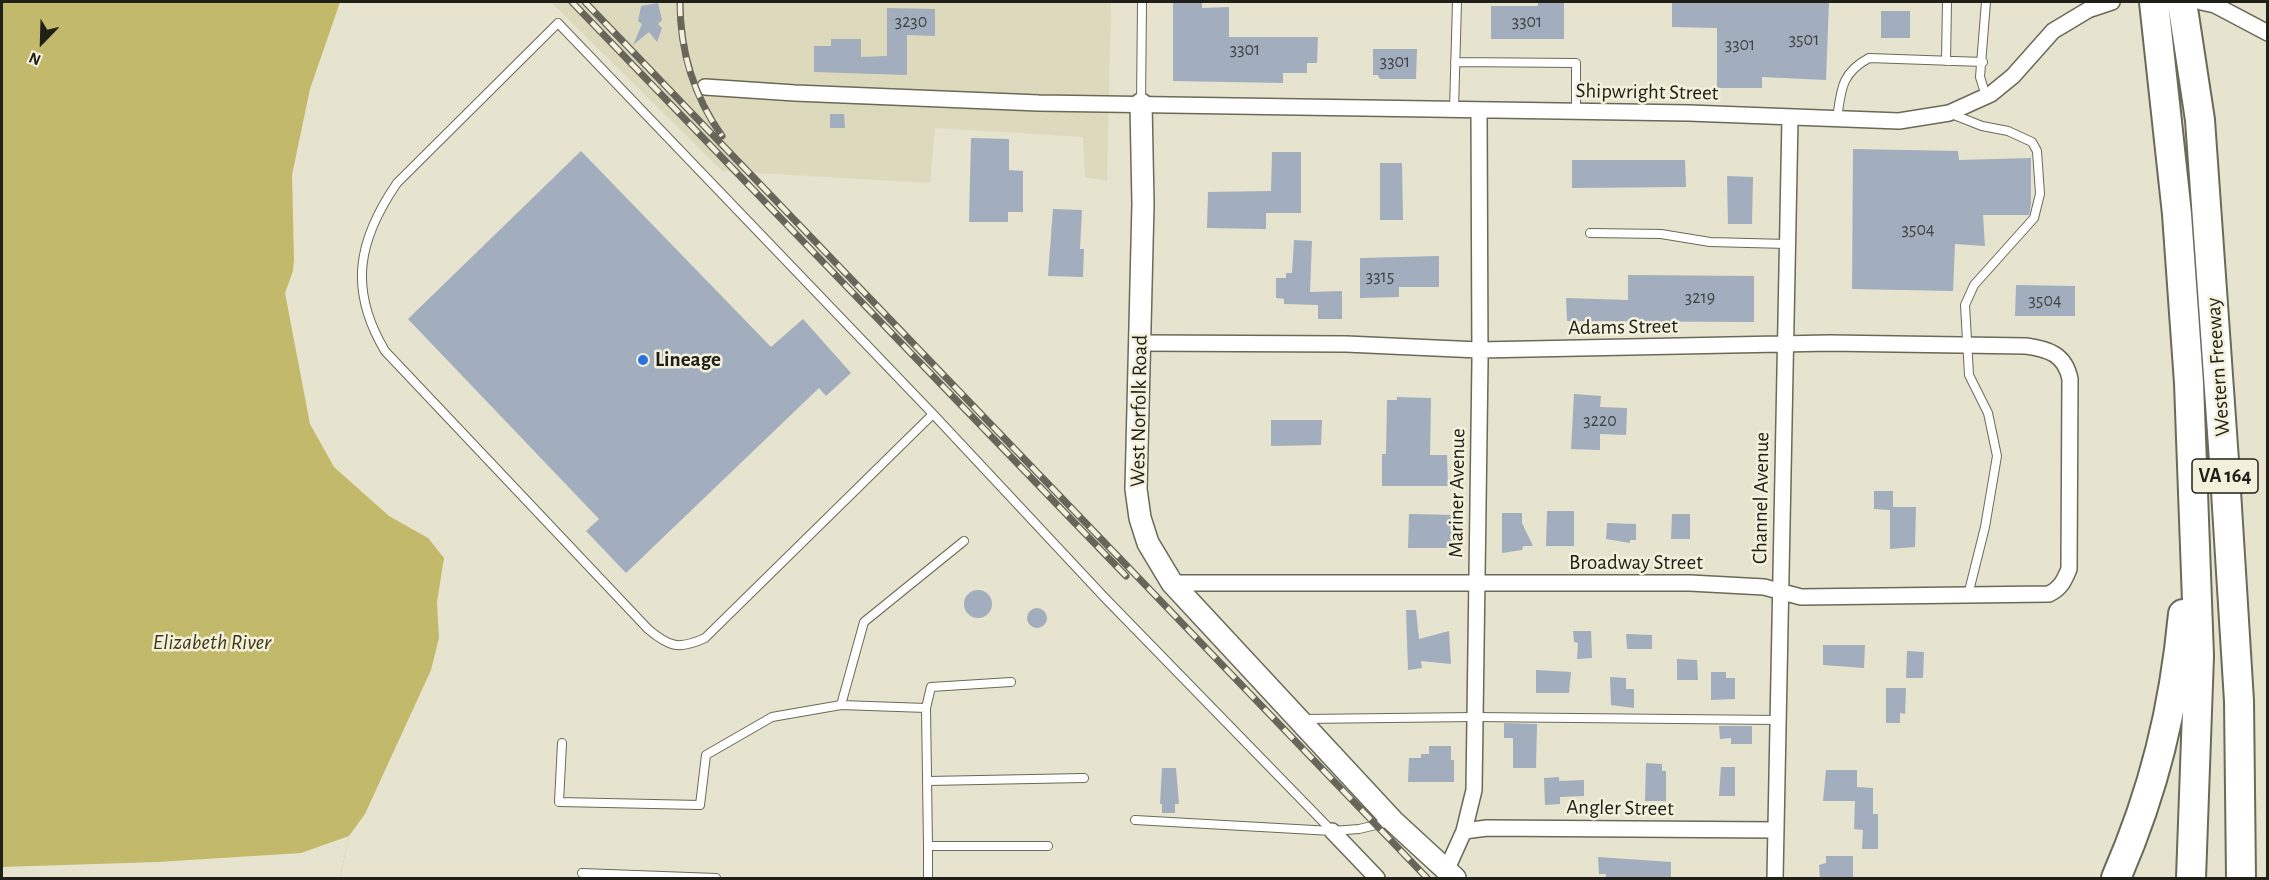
<!DOCTYPE html>
<style>
body{margin:0}
#map{position:relative;width:2269px;height:880px;overflow:hidden;background:#e6e4cf;font-family:"Alegreya Sans",sans-serif}
canvas{display:block}
.frame{position:absolute;inset:0;border:3px solid #212018;pointer-events:none}
.north{position:absolute;left:12px;top:12px;width:60px;height:60px;-webkit-text-stroke:4px #f3f1dc;paint-order:stroke;rotate:203deg;font-size:16px;font-weight:700;line-height:24px;text-align:center;color:#212018}
.north::after{content:'';display:block;margin:auto;width:21px;height:27px;background:#212018;clip-path:polygon(50% 0,100% 100%,50% 72%,0 100%)}
</style>
<div id="map">
<canvas width="2269" height="880"></canvas>
<div class="frame"></div>
<div class="north">N</div>
</div>
<script>
const c = document.querySelector('canvas').getContext('2d');
c.lineJoin = 'round';
function fillPath(path, color) { c.fillStyle = color; c.fill(path, 'evenodd'); }
function strokePath(path, color, width, dash) { c.strokeStyle = color; c.lineWidth = width; c.lineCap = dash ? 'butt' : 'round'; c.setLineDash(dash || []); c.stroke(path); }
function label(font, color, halo, rows, align = 'center') {
  c.font = font + ' "Alegreya Sans",sans-serif'; c.lineWidth = 5; c.setLineDash([]); c.textBaseline = 'middle'; c.strokeStyle = halo; c.fillStyle = color; for (const [text, x, y, turn = 0] of rows) {
    c.save(); c.translate(x, y); c.rotate((+turn || 0) * Math.PI / 180); c.textAlign = isNaN(turn) ? turn : align; if (halo) c.strokeText(text, 0, 0); c.fillText(text, 0, 0); c.restore();
  }
}
fillPath(new Path2D(`
 M551 2H1111L1107 181 1085 177 1083 137 935 128 930 183 722 171Z`), '#dcd9bd');
fillPath(new Path2D(`
 M2 2H340L310 89 292 175 294 259 293 271 285 293 310 424 334 467 389 516 428 538 444 558 437 602 439 638 431 670 365 814 349 836 340 878H2Z`), '#c3b96b');
fillPath(new Path2D(`
 M349 836 340 878H2V867L158 862 301 853Z`), '#e6e4cf');
fillPath(new Path2D(`
 M1173 2H1202V8L1229 7V37H1318L1317 63H1307V73H1283V83L1173 81Z
 M1538 2H1564V39H1491V6H1538Z
 M1672 2H1829L1826 80 1762 77V88H1717V28L1672 27Z
 M658 3 662 20 658 24 662 28 657 42 649 32 633 45 642 24 638 21 641 6Z
 M887 8 935 9V36L907 35V75L814 72V46H831V39H861V57L887 56Z
 M1881 11H1910V38H1881Z
 M1373 49H1417L1416 79H1380L1378 75H1373Z
 M830 114H844L845 128H830Z
 M971 138 1009 139V170L1023 171V212H1008V222H969Z
 M1853 149 1958 151 1959 160 2031 158V204L2029 215H1983L1985 246 1955 244 1953 291 1852 289Z
 M581 151 771 347 803 319 851 373 826 396 819 388 626 573 586 531 599 519 408 319Z
 M1272 152H1301V213H1266V229L1207 228 1208 192 1271 191Z
 M1572 160H1685L1686 187 1572 188Z
 M1380 163H1402L1403 220H1380Z
 M1727 176 1753 177 1752 224H1728Z
 M1053 209 1082 210 1080 249H1084L1083 277 1048 276Z
 M1294 240 1312 241 1310 292 1342 291V319H1318V305L1284 304V299L1276 298V278H1286V273H1292Z
 M1439 256V287H1399V297L1360 298V258Z
 M1628 275 1754 276V322L1567 321 1566 298 1628 300Z
 M2016 285 2075 286V316H2015Z
 M1574 394 1601 396 1600 407 1627 408 1626 435 1600 434V450L1571 449Z
 M1397 397 1431 398 1430 455H1447L1448 486H1382V454H1386L1387 400H1397Z
 M1271 420H1322L1321 445 1271 446Z
 M1874 491H1893V507H1916L1915 547 1890 549V510L1874 509Z
 M1547 511H1574V546H1546Z
 M1502 513H1522V523L1533 546H1523L1522 550 1502 553Z
 M1409 514 1456 515 1455 526H1464L1463 548H1408Z
 M1672 514H1690V539H1671Z
 M1607 523 1636 524V540H1630V543L1606 539Z
 M964 604a14 14 0 1 1 28 0a14 14 0 1 1-28 0Z
 M1027 618a10 10 0 1 1 20 0a10 10 0 1 1-20 0Z
 M1406 610H1416L1419 639 1449 631 1451 664 1421 661 1422 668 1408 670Z
 M1573 631H1591L1592 658 1577 659 1578 643 1574 642Z
 M1626 634 1652 635V649H1627Z
 M1823 645H1865L1864 668 1823 665Z
 M1907 651 1924 652 1923 678H1906Z
 M1677 659 1697 660 1698 680H1677Z
 M1536 670 1571 672 1569 693H1536Z
 M1711 672H1726V678H1735V699L1711 700Z
 M1610 677 1626 678V689H1634V708L1611 705Z
 M1886 688H1906L1905 714 1900 713V723H1886Z
 M1504 723 1537 724 1536 768H1513V738H1504Z
 M1719 726H1752V744H1731V738L1720 739Z
 M1429 746H1451V760H1454V782H1408L1409 758H1421V754H1429Z
 M1646 763 1662 764V771H1666V801H1645Z
 M1721 767H1735V796H1719Z
 M1162 768H1176L1179 804H1175V813H1162V804H1160Z
 M1826 770H1857V787L1873 788V814H1878V849H1862L1863 830 1854 829 1855 801H1823Z
 M1559 777V781L1584 780V796L1560 797V804L1545 805 1544 778Z
 M1826 856H1853V879H1820L1819 865 1826 863Z
 M1598 857 1671 862V879H1606V874H1599Z`), '#a2adbe');
const lane = new Path2D(`
 M1986 2 1980 77 1986 96
 M1946 61 1947 2
 M1455 62 1576 63V112
 M1141 103 1142 2
 M1454 110 1457 2
 M1949 113 1982 126 2008 131 2032 142 2037 151 2040 194 2034 218 1974 285 1965 305 1969 375 1988 413 1997 456 1985 527 1968 595
 M1837 119C1841 90 1841 73 1869 58L1983 62
 M1590 233 1661 234 1710 242 1787 244
 M933 414 705 638C679 650 669 647 648 629L385 351C348 289 358 240 397 183L558 23 933 414 1105 598 1332 831
 M841 705 864 622 964 541
 M926 708 931 687 1011 682
 M1303 719 1475 717 1778 720
 M562 743 559 802 700 805 706 755 772 717 841 705 926 708 928 846
 M928 781 1084 778
 M1135 820 1332 831 1359 829 1389 822
 M582 873 716 878
 M928 878V846H1048`);
const street = new Path2D(`
 M2201 2 2215 5 2268 33
 M705 87 795 93 1039 103 1689 113 1899 121 1949 113 1991 94 2013 76 2053 31 2088 10 2112 2
 M1140 343 1346 344 1479 350 1830 343 2026 346C2048 349 2065 354 2070 379L2069 569C2064 581 2061 588 2049 594L1801 597 1764 587 1690 583H1172
 M1332 831 1377 878
 M1464 831 1487 828 1776 830
 M1446 871 1464 831 1474 790 1480 361 1479 110
 M1775 878 1790 118`);
const secondary = new Path2D(`
 M1141 104 1143 204 1136 489 1140 518 1148 543 1172 583 1393 821 1455 878`);
const highway = new Path2D(`
 M2154 2 2177 214 2189 383 2199 656 2191 878
 M2182 2 2200 120 2225 475 2239 701 2241 878
 M2116 878C2154 791 2174 709 2183 614`);
strokePath(lane, '#6b6957', 10);
strokePath(street, '#6b6957', 18);
strokePath(secondary, '#6b6957', 24);
strokePath(highway, '#6b6957', 32);
strokePath(lane, '#fff', 8);
strokePath(street, '#fff', 15);
strokePath(secondary, '#fff', 21);
strokePath(highway, '#fff', 28);
const rail = new Path2D(`
 M572 2 1126 576
 M585 2 1427 878
 M680 2C680 51 693 95 722 136`);
strokePath(rail, '#68665a', 7);
strokePath(rail, '#f3f1dc', 4.5, [14]);
for (const [x, y, r, color] of [
 [643,360,6,"#2c72de"]
]) { const dot = new Path2D(); dot.arc(x, y, r, 0, 2 * Math.PI); c.fillStyle = color; c.fill(dot); strokePath(dot, '#f3f1dc', 2); }
label('18px', '#414342', null, [
 ["3230",911,22],
 ["3301",1527,22],
 ["3501",1804,40],
 ["3301",1740,45],
 ["3301",1245,50],
 ["3301",1395,62],
 ["3504",1918,230],
 ["3315",1380,277],
 ["3219",1700,298],
 ["3504",2045,301],
 ["3220",1600,421]
]);
for (const [x, y, w] of [
 [2225,476,66]
]) { const box = new Path2D(); box.roundRect(x - w / 2, y - 17, w, 34, 4.5); c.fillStyle = '#f3f1dc'; c.fill(box); strokePath(box, '#212018', 1.5); }
label('bold 20px', '#212018', null, [
 ["VA 164",2225,476]
]);
label('21px', '#212018', '#f3f1dc', [
 ["Shipwright Street",1647,92,1],
 ["Adams Street",1623,327,-1],
 ["Western Freeway",2218,367,-94],
 ["West Norfolk Road",1139,411,-89],
 ["Mariner Avenue",1457,493,-89],
 ["Channel Avenue",1761,498,-89],
 ["Broadway Street",1636,563],
 ["Angler Street",1620,808,1]
]);
label('bold 21px', '#212018', '#f3f1dc', [
 ["Lineage",655,360]
], 'left');
label('italic 22px', '#3b3614', '#f3f1dc', [
 ["Elizabeth River",212,642]
]);
</script>
